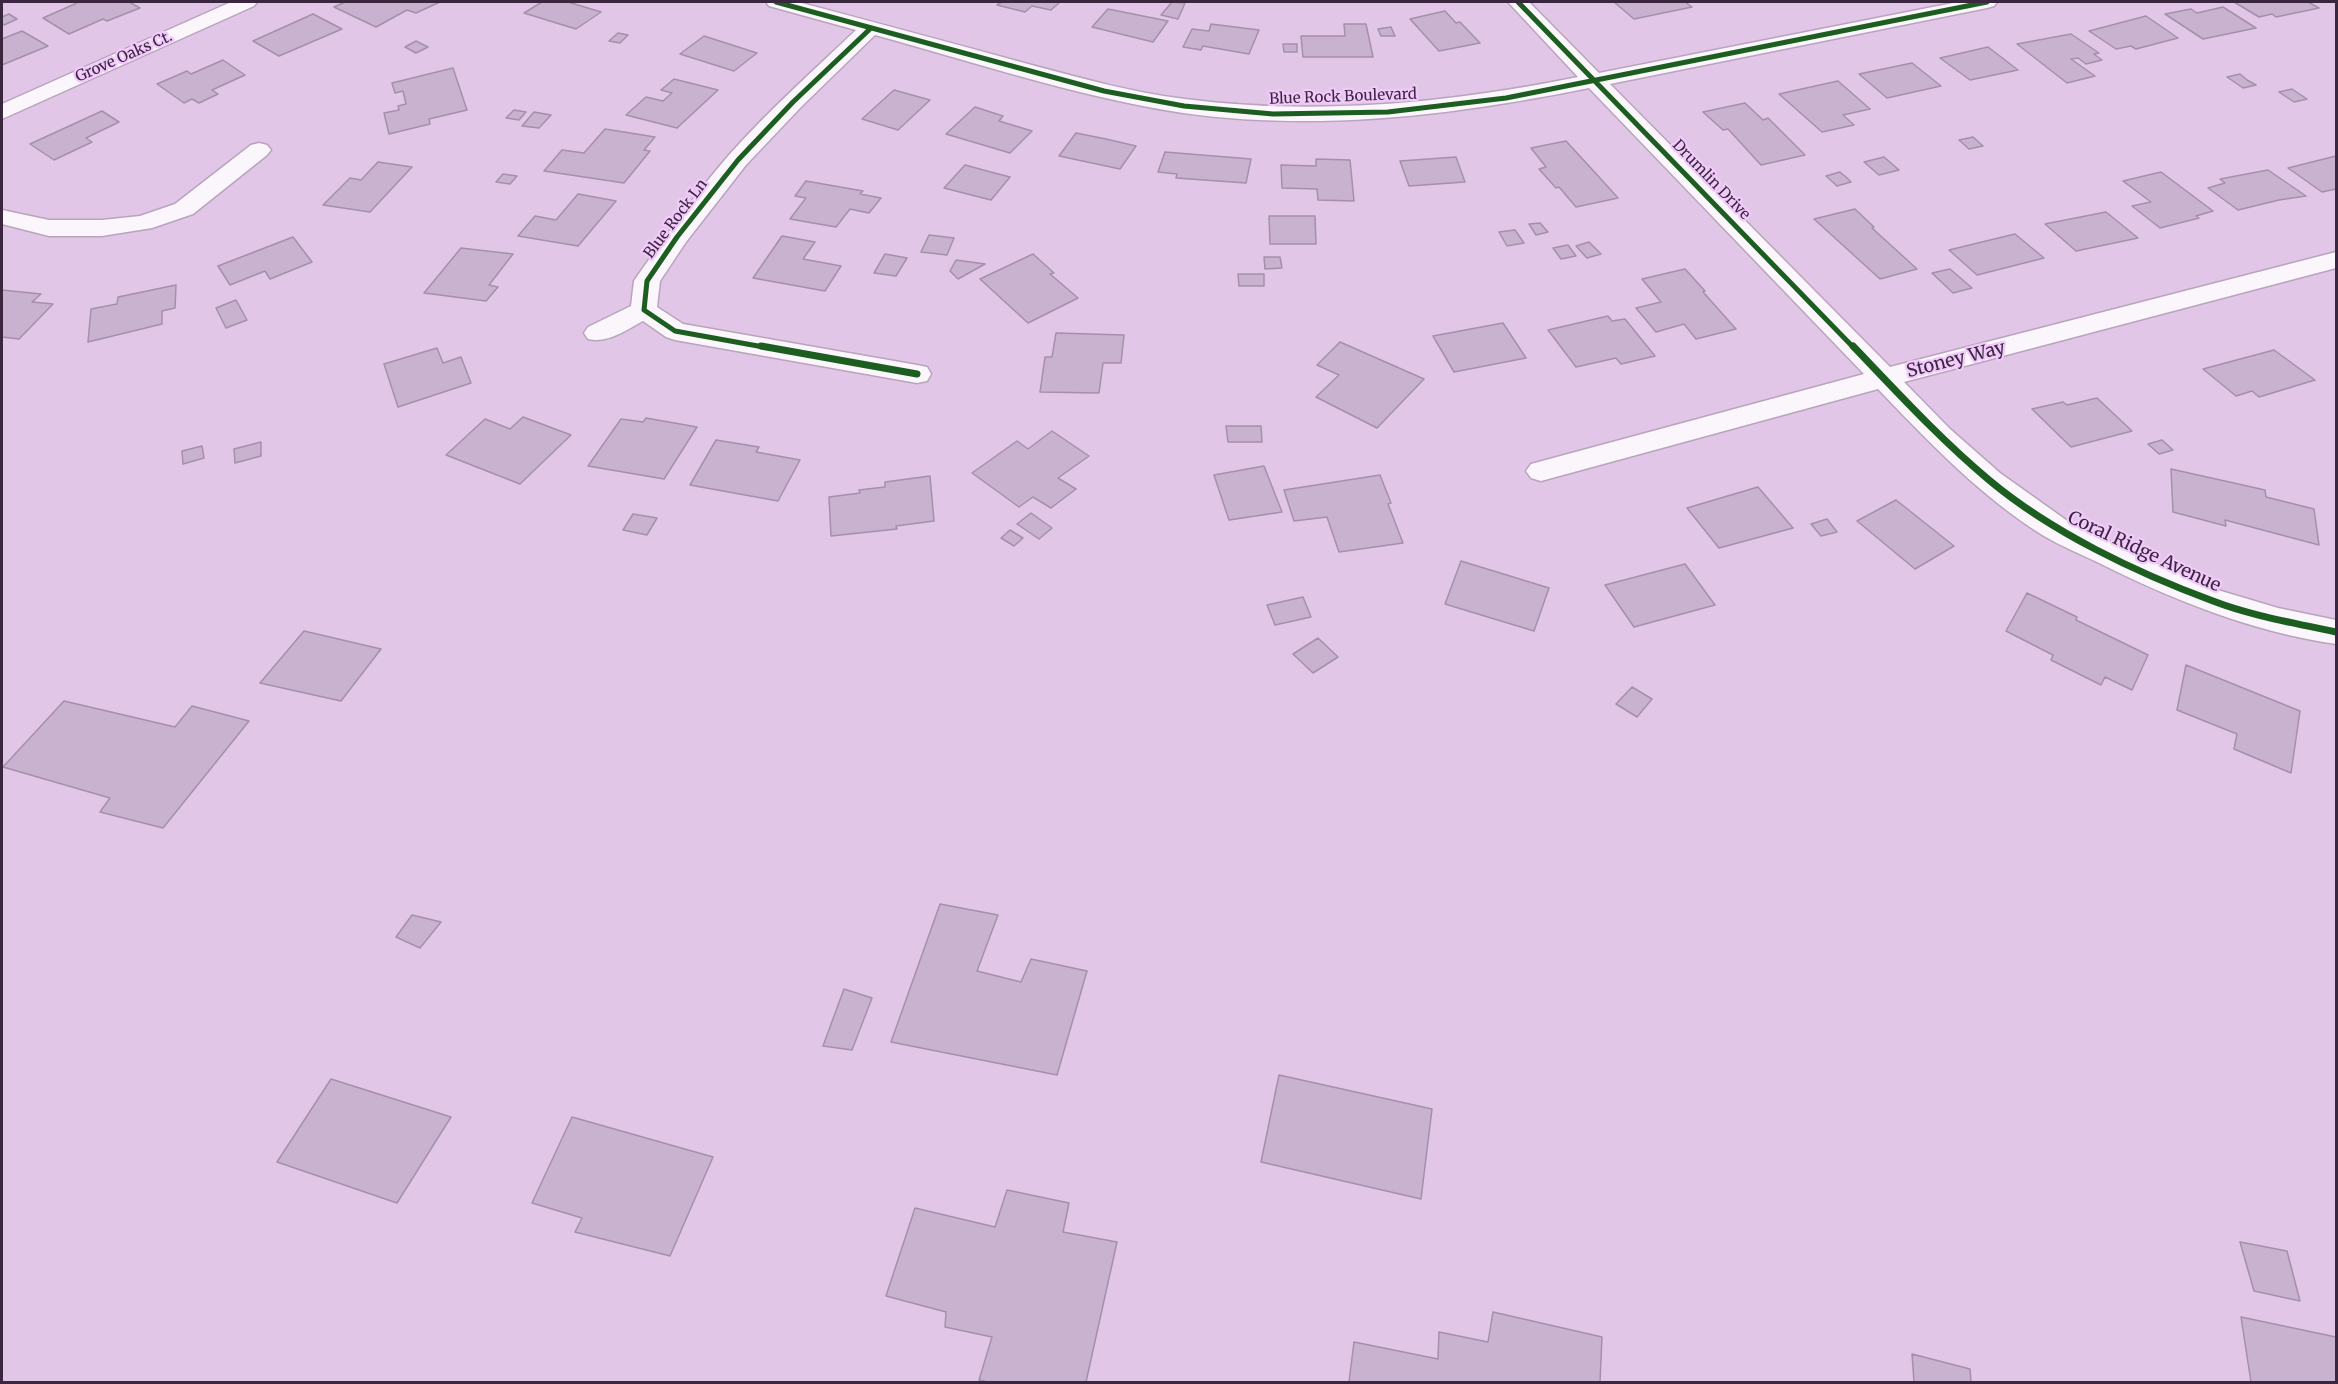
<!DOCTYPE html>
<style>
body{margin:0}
#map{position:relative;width:2338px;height:1384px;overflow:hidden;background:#e1c6e7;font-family:Merriweather,serif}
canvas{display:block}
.frame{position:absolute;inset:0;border:3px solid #3a263e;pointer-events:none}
</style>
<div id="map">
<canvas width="2338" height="1384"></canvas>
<div class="frame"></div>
</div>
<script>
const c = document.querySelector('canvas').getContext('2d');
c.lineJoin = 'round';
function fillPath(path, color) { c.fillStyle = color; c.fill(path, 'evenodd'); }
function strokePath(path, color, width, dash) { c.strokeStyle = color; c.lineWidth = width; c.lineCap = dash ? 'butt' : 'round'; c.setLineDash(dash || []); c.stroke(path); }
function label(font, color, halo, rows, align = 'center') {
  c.font = font + ' Merriweather,serif'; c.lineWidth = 4.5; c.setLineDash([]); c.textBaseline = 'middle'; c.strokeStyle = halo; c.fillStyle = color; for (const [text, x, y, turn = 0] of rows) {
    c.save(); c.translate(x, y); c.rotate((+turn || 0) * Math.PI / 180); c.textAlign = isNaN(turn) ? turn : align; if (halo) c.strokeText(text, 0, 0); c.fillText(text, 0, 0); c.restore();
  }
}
const building = new Path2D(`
 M74 2H129L140 8 107 21 103 19 69 34 43 18 77 3Z
 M345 2H440L416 13 407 10 376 27 334 7Z
 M542 2H568L601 12 576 29 524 13Z
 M1002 2H1060L1051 10 1032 6 1025 12 997 5Z
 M1172 2 1185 3 1178 19 1161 15Z
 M1614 2H1685L1692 7 1634 19Z
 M2234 2H2308L2319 8 2276 17 2272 14 2259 17Z
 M2223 7 2256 28 2203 39 2165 14 2191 9 2197 13Z
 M1108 9 1168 21 1153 42 1092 27Z
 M1445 11 1456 23 1460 22 1480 43 1439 51 1410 19Z
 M9 14 17 19 4 25 2 23V17Z
 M313 14 342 29 279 56 253 41Z
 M2146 16 2178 38 2136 49 2131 46 2116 49 2089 31Z
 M1211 24 1259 30 1249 54 1203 46 1201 50 1183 47 1192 29 1209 31Z
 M1344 24H1366L1373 57H1303L1301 36H1345Z
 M1391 27 1395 36H1381L1378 29Z
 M22 31 48 46 2 65V39Z
 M618 33 628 35 620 43 609 41Z
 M2071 34 2099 53 2094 54 2102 60 2086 64 2078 58 2071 59 2095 76 2067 83 2017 44Z
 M704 36 757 53 734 71 680 54Z
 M416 41 428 47 416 53 405 47Z
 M1283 44H1297V52H1284Z
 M1988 47 2018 70 1970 80 1940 58Z
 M223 60 245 75 212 90 218 94 199 103 192 99 184 103 157 84 187 71 191 74Z
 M1912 63 1941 86 1887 98 1859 74Z
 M453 68 467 110 429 119 430 124 389 134 384 113 399 110 398 106 406 104 403 91 395 93 392 83Z
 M2240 74 2247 80 2256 85 2243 88 2227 77Z
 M674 79 718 90 677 128 626 115 646 97 663 101 672 93 661 90Z
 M1838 81 1870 109 1843 115 1854 125 1822 132 1779 94Z
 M2292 89 2307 99 2294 102 2279 92Z
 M894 90 930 100 898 130 862 119Z
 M1745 103 1763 120 1768 118 1805 155 1761 165 1728 129 1723 130 1703 112Z
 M975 107 1003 116 999 121 1032 131 1010 153 946 134Z
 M514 110 526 112 519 120 506 118Z
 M102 111 119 122 86 138 92 142 54 160 30 144Z
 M534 112 551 115 539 128 522 126Z
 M605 129 655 137 644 150 650 151 624 183 544 171 562 150 584 153Z
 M1076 133 1106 139 1136 146 1120 169 1059 156Z
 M1973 137 1983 146 1969 149 1959 140Z
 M1566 141 1600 178 1618 198 1576 207 1559 187 1556 188 1539 169 1546 167 1531 148Z
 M1165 152 1251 159 1246 183 1176 178 1177 174 1158 172Z
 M2336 156V189L2322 192 2288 168Z
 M1456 157 1465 182 1409 186 1400 161Z
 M1884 157 1899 170 1879 175 1864 162Z
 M1316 159 1350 160 1354 201 1318 200 1317 189 1282 188 1281 165 1316 166Z
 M378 162 412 167 370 212 323 205 350 178 361 180Z
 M965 165 987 171 1010 177 991 200 944 188Z
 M2268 170 2306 196 2279 200 2238 210 2208 188 2225 183 2220 179Z
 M1840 172 1846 177 1851 182 1837 186 1826 176Z
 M2161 172 2213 211 2196 216 2199 218 2160 228 2132 206 2151 202 2123 181Z
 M503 174 517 176 510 184 496 182Z
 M806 181 863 191 860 194 881 198 869 213 850 209 836 227 790 219 806 198 795 196Z
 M578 194 616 201 578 246 518 236 535 216 556 220Z
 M1855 209 1874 227 1872 228 1917 269 1880 279 1814 219Z
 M2106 212 2138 238 2076 251 2045 224Z
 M1269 216H1315L1316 244H1270Z
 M1540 223 1548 232 1536 235 1529 224Z
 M1515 230 1524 243 1507 246 1499 232Z
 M2015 234 2044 258 1977 275 1949 250Z
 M929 235 954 238 947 255 921 252Z
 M782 236 815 242 803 259 841 266 825 291 753 278Z
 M293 237 312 262 270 279 265 271 230 285 218 266Z
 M1589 242 1601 254 1587 258 1576 246Z
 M1568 245 1576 256 1561 259 1553 248Z
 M461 248 513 254 489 285 498 287 486 301 424 293Z
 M885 254 907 258 896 276 874 273Z
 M1033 254 1054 273 1050 274 1078 298 1028 323 980 279Z
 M1264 257H1280L1282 268 1265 269Z
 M956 260 985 264 958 279 950 271Z
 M1685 269 1705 291 1703 292 1736 329 1696 339 1684 324 1656 332 1636 308 1661 302 1642 279Z
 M1950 269 1972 288 1953 293 1932 273Z
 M1238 274H1264V286H1239Z
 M176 285 175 308 162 311V324L88 342 91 309 117 304 118 297Z
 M2 290 41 294 32 302 53 304 19 339 2 337Z
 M236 300 247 320 226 328 216 308Z
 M1608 316 1612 321 1625 319 1655 356 1621 364 1616 358 1576 367 1548 330Z
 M1503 323 1526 358 1454 372 1433 336Z
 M1056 333 1124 335 1121 363H1103L1099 393 1040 392 1045 357H1052Z
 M1340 342 1424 379 1377 428 1316 397 1339 375 1317 365Z
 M437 348 443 363 461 357 471 383 398 407 384 364Z
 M2274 350 2315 380 2259 397 2252 391 2236 396 2203 369Z
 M2097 398 2132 431 2071 447 2032 409 2063 402 2067 405Z
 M523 417 571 435 520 484 446 455 485 419 510 429Z
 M646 418 697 427 664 479 588 466 621 419 643 422Z
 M1226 426H1261L1262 442H1228Z
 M1052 431 1089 456 1058 478 1076 489 1051 508 1033 497 1019 507 972 473 1017 441 1028 449Z
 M716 440 759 447 756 452 800 460 778 501 690 485Z
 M2162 440 2173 450 2159 454 2148 444Z
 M261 442V456L235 463 234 449Z
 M202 446 204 458 183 464 182 451Z
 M1264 466 1282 512 1229 520 1214 475Z
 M2171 469 2265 490 2266 497 2314 509 2319 545 2225 520 2226 526 2173 512Z
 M1380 475 1391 503 1388 504 1403 543 1339 552 1327 517 1294 521 1284 490Z
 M930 476 934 521 896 526 897 529 831 536 829 497 860 493 859 490 885 487V482Z
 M1758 487 1793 528 1719 548 1687 508Z
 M1896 500 1954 546 1915 569 1857 521Z
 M1031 513 1052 528 1039 539 1017 524Z
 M633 514 657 518 647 535 623 530Z
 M1827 519 1837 532 1821 536 1811 524Z
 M1010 530 1023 538 1014 546 1001 538Z
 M1461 561 1549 588 1534 631 1445 604Z
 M1685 564 1715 605 1634 627 1605 585Z
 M2027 593 2077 617 2076 620 2148 655 2132 690 2105 677 2101 685 2051 660 2053 655 2006 631Z
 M1303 597 1311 617 1275 625 1267 605Z
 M304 631 381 649 341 701 260 683Z
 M1318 638 1338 657 1313 673 1293 654Z
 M2186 665 2300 711 2291 773 2234 749 2237 734 2177 710Z
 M1632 687 1652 699 1637 717 1616 704Z
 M64 701 175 727 192 706 249 721 163 828 100 812 110 798 3 767Z
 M940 904 998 915 977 971 1021 982 1031 959 1087 971 1057 1075 891 1042Z
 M412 915 441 922 420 948 396 937Z
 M844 989 872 998 852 1050 823 1046Z
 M1279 1075 1432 1109 1421 1199 1261 1162Z
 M331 1079 451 1117 397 1203 277 1162Z
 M572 1117 713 1157 670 1256 575 1232 582 1218 532 1203Z
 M1007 1190 1069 1203 1063 1232 1117 1242 1086 1382H988L979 1380 992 1337 945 1327 946 1312 886 1296 915 1208 995 1227Z
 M2240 1242 2287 1251 2300 1301 2254 1291Z
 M1493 1312 1602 1337 1600 1382H1349L1354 1342 1438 1359 1439 1332 1488 1342Z
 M2241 1317 2336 1337V1382H2251Z
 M1912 1354 1970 1369 1971 1382H1914Z`);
fillPath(building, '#c9b2cf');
strokePath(building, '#a590a9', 1.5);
const street = new Path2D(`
 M231 2H257L254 6 2 119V104Z
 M766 2H798C871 21 944 41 1017 61 1073 76 1128 92 1185 99 1317 116 1449 103 1578 77L1508 2H1529L1599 73 1958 2H1997L1994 6 1987 8 1610 84 1890 367 2336 252V268L1904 382 1950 429 2000 473 2066 520 2139 556 2221 591 2278 608 2336 620V644C2253 632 2173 600 2097 562 2080 554 2061 546 2044 536 1981 497 1929 442 1878 389L1541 481 1531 478 1526 471 1531 464 1864 374 1589 88C1456 115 1319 132 1183 113 1079 97 977 63 875 35L801 107 746 165 686 242 660 281 657 307 683 324 917 365 927 367 931 374 927 381 917 383 675 340 666 337 643 321C626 330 607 344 588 339L584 333 588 327 631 306 634 281 638 275C667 234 696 193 729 155 768 111 813 71 856 30L769 6Z
 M259 143 267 145 271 150 267 155 193 214 152 228 102 236H49L2 224V210L49 220H102L140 216 175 204 251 145Z`);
strokePath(street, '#b9a4bd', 3);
fillPath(street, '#faf6fb');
strokePath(new Path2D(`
 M776 2 1104 91 1184 106 1273 114 1388 112 1506 98 1987 2
 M1518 2 1854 348
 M769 348 675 331 644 310 647 281 677 237 738 160 793 102 871 28`), '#1b5e20', 5);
strokePath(new Path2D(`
 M761 346 917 374
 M1853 346C1897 392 1940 439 1989 480 2051 532 2137 573 2213 601 2252 616 2295 623 2336 632`), '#1b5e20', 7);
label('15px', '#3a263e', '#f2c9fb', [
 ["Grove Oaks Ct.",124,57,-24],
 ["Blue Rock Boulevard",1343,97,-2],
 ["Drumlin Drive",1711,180,46],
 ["Blue Rock Ln",676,219,-53]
]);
label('18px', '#3a263e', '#f2c9fb', [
 ["Stoney Way",1956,360,-14],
 ["Coral Ridge Avenue",2144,552,25]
]);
</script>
